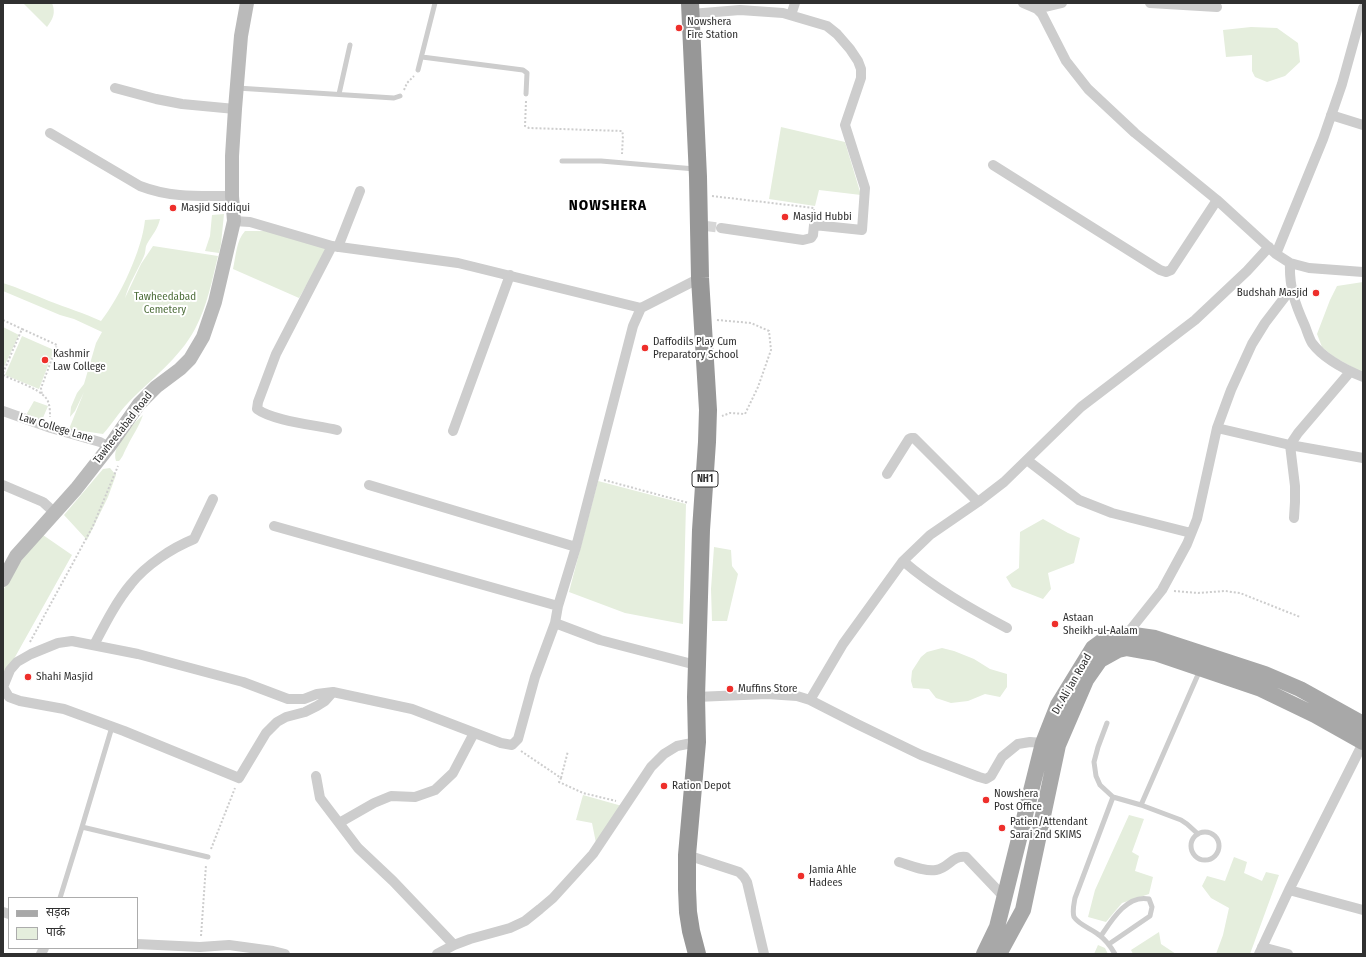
<!DOCTYPE html>
<meta charset="utf-8">
<style>
body{margin:0}
#map{position:relative;width:1366px;height:957px;overflow:hidden;background:#fff;font-family:"Fira Sans Condensed","Noto Sans Devanagari",sans-serif}
canvas{display:block}
.frame{position:absolute;inset:0;border:4px solid #303030;pointer-events:none}
.legend{position:absolute;left:8px;top:897px;width:130px;height:52px;box-sizing:border-box;background:#fff;border:1px solid #acacac;margin:0;padding:5px 7px;list-style:none;font-size:12px;color:#303030}
.legend li{display:flex;align-items:center;gap:8px;height:20px}
.legend b{width:20px;border:1px solid #acacac}
</style>
<div id="map">
<canvas width="1366" height="957"></canvas>
<div class="frame"></div>
<ul class="legend">
<li><b style="height:5px;background:#a8a8a8"></b>सड़क</li>
<li><b style="height:11px;background:#e5eedd"></b>पार्क</li>
</ul>
</div>
<script>
const c = document.querySelector('canvas').getContext('2d');
c.lineJoin = 'round';
function fillPath(path, color) { c.fillStyle = color; c.fill(path, 'evenodd'); }
function strokePath(path, color, width, dash) { c.strokeStyle = color; c.lineWidth = width; c.lineCap = dash ? 'butt' : 'round'; c.setLineDash(dash || []); c.stroke(path); }
function label(font, color, halo, rows, align = 'center') {
  c.font = font + ' "Fira Sans Condensed",sans-serif'; c.lineWidth = 4; c.setLineDash([]); c.textBaseline = 'middle'; c.strokeStyle = halo; c.fillStyle = color; for (const [text, x, y, turn = 0] of rows) {
    c.save(); c.translate(x, y); c.rotate((+turn || 0) * Math.PI / 180); c.textAlign = isNaN(turn) ? turn : align; if (halo) c.strokeText(text, 0, 0); c.fillText(text, 0, 0); c.restore();
  }
}
fillPath(new Path2D(`
 M23 3H52C56 13 53 19 47 27Z
 M1251 27 1277 28 1298 43 1300 62 1285 76 1267 82 1255 77 1252 71V55L1226 57 1223 30Z
 M781 127 845 142 861 195 819 190 815 206 769 199Z
 M224 214 221 244 219 253 205 251 210 236 212 215Z
 M160 219C158 229 152 235 147 244 145 247 146 252 144 256 138 270 129 283 125 298L141 264 153 246 218 256C212 281 207 306 195 329 179 359 151 379 128 403 119 412 112 424 103 434L69 429 84 392 75 411 70 417 71 407 77 393 84 384 96 343 102 332 74 319 60 315 3 291V283C19 288 34 295 49 301 67 308 84 313 101 321 120 297 142 250 145 220Z
 M245 231H265L325 247 326 252 299 298 233 269C236 256 236 241 245 231Z
 M1363 282V373L1334 357 1322 347 1317 334 1330 300 1337 286Z
 M3 327 19 335 3 369Z
 M22 336 54 350 39 389 5 375Z
 M34 401 48 406 42 420 26 415Z
 M143 415C139 427 132 436 127 447 124 452 123 457 119 461H116C111 445 132 425 143 415Z
 M110 468 116 475 108 497 87 540 64 515 103 469Z
 M598 481 686 504 683 624 625 613 569 592Z
 M1043 519 1068 533 1080 538 1074 563 1048 573 1051 589 1043 599 1012 587 1006 577 1019 568 1020 532Z
 M43 535 72 555 5 675 3 674V591C12 569 28 552 43 535Z
 M714 547 731 550 732 566 738 574 727 621H712L711 589Z
 M942 648 954 651 974 659 990 669 1007 674V687L1000 697 985 694 968 701 951 703 936 698 929 689 913 688 911 681 912 671 921 657 927 652Z
 M583 795 622 806 596 843 592 823 576 820Z
 M1129 815 1144 819 1132 852 1139 856 1135 871 1153 877 1149 894 1122 903 1106 922 1088 917 1095 890Z
 M1234 857 1247 862 1244 873 1262 881 1266 872 1279 875 1250 954H1216L1223 935 1229 908 1211 898 1202 886 1207 876 1225 881Z
 M1159 932 1161 944 1176 954H1133L1131 950Z
 M1098 945 1105 948 1108 954H1094Z`), '#e5eedd');
strokePath(new Path2D(`
 M706 226 721 228`), '#d6d6d6', 10, [10, 5]);
strokePath(new Path2D(`
 M404 90 407 83 414 76
 M526 101 525 126 529 128 622 131 623 135 622 154
 M712 196 814 208V214
 M3 320 22 329
 M717 320 751 323 769 331 771 350 758 387 745 414 730 413 722 416
 M3 373 22 329 57 345 41 388 42 395
 M3 375C15 381 38 388 46 398 50 403 50 411 50 417
 M604 480 689 503
 M1174 591 1198 593 1225 591 1240 593 1300 617
 M30 642 93 526 118 466
 M521 751 561 778 559 782 583 793 616 801
 M561 778 568 751
 M211 849 235 788
 M201 936 206 865`), '#cdcdcd', 2, [2, 2]);
strokePath(new Path2D(`
 M422 57 523 70 527 73 526 94
 M418 70 435 3
 M237 88 394 98 400 96
 M339 94 350 45
 M562 161H601L695 169
 M1107 723 1098 747 1094 762 1096 776 1100 785 1113 797 1141 805 1181 820 1187 824 1198 834
 M1113 797 1075 898C1074 904 1072 911 1074 917 1079 925 1092 929 1099 935 1106 940 1111 947 1115 954
 M1141 805 1200 670
 M82 827 112 727
 M1191 846a14 14 0 1 1 28 0a14 14 0 1 1-28 0Z
 M60 898 82 827 208 857
 M1101 936C1111 921 1127 894 1149 899L1152 907 1150 916 1109 944`), '#cdcdcd', 5);
strokePath(new Path2D(`
 M1023 3 1037 9 1042 14 1066 61 1088 89 1135 133 1217 200 1276 254 1290 263 1309 268 1363 272
 M1150 3 1217 7
 M1037 9 1062 3
 M691 14 740 10 783 13 827 26 837 34 850 49 858 61 861 69V78L845 125 865 188 862 230 814 225 813 235 811 238 803 240 721 228
 M791 15 795 3
 M115 88 156 99 182 104 235 109
 M1331 115 1363 125
 M50 133 140 186C171 198 199 196 232 196
 M993 165 1160 270 1166 272 1171 270 1217 200
 M234 221 250 222 332 246 458 263 641 308
 M332 246 276 354 258 402 257 409C273 421 316 425 337 430
 M338 247 360 191
 M1276 254 1323 139 1342 84 1363 8
 M1290 263C1289 287 1295 304 1305 326 1307 331 1309 338 1312 343 1323 358 1346 370 1363 377
 M3 411 51 428 100 442 109 447
 M1217 428 1290 445 1363 458
 M453 431 510 275
 M1027 460 1079 500 1112 513 1191 533
 M887 474 909 439 911 438H914L978 502
 M3 485 43 502 55 513
 M369 485 576 547
 M1294 518 1295 502V486L1290 445 1298 433 1350 372
 M274 526 558 606
 M903 561C934 588 971 609 1007 628
 M555 623 600 640 696 665
 M1127 634 1162 590 1187 544 1197 519 1217 428 1231 390 1252 344 1265 323 1291 289
 M94 645C105 624 116 602 131 584 146 565 172 548 194 539L213 499
 M3 687 10 670 17 662 31 654 58 643 72 641 138 654 243 682 288 699H304L317 694 333 692 412 709 501 743 512 745 518 739 535 677 555 623 558 606 576 547 633 326 641 308 700 278
 M3 687 9 697 20 701 64 709 124 731 239 778 266 733 277 722 286 717 305 712 317 706 325 701 333 692
 M696 697 767 694 797 696 810 700 857 724 921 755 979 777 986 779 991 776 1002 757 1018 744 1030 742 1043 743
 M810 700 843 644 903 561 930 535 978 502 1004 482 1081 407 1195 320 1247 271 1269 247
 M316 776 320 798 358 848 393 881 454 945
 M339 823 374 803 391 796 415 797 435 790 453 773 474 733
 M687 855 739 872 744 877 747 882 764 954
 M899 862C910 865 924 872 936 870 949 868 952 855 966 857L1005 898
 M1289 890 1363 910
 M3 912 9 914
 M137 944 200 947 229 945 273 951 285 954
 M1262 947 1288 954
 M41 954 44 948
 M437 954 454 945 470 939 510 928 525 921 540 909 553 898 593 854 651 767 664 754 677 746 697 742
 M1259 954 1289 890 1363 743`), '#cdcdcd', 10);
strokePath(new Path2D(`
 M3 580 16 556 76 489 109 447 139 404 156 387 180 369 190 359 203 337 215 302 234 221 232 196V156L235 109 241 36 247 3`), '#bababa', 14);
strokePath(new Path2D(`
 M984 954 997 927 1043 743 1058 705 1093 648 1108 637 1127 634 1155 638 1265 674 1300 689 1363 724
 M999 954 1023 910 1058 745 1086 680 1100 660 1118 650 1127 648 1155 653 1261 689 1315 715 1363 742`), '#a8a8a8', 16);
strokePath(new Path2D(`
 M690 3 698 177 700 278 708 410 707 442 701 530 699 597 696 697 697 742 687 855V889L688 912 691 931 697 954`), '#979797', 18);
for (const [x, y, r, color] of [
 [679,28,4,"#ee2f2b"],
 [173,208,4,"#ee2f2b"],
 [785,217,4,"#ee2f2b"],
 [1316,293,4,"#ee2f2b"],
 [645,348,4,"#ee2f2b"],
 [45,360,4,"#ee2f2b"],
 [1055,624,4,"#ee2f2b"],
 [28,677,4,"#ee2f2b"],
 [730,689,4,"#ee2f2b"],
 [664,786,4,"#ee2f2b"],
 [986,800,4,"#ee2f2b"],
 [1002,828,4,"#ee2f2b"],
 [801,876,4,"#ee2f2b"]
]) { const dot = new Path2D(); dot.arc(x, y, r, 0, 2 * Math.PI); c.fillStyle = color; c.fill(dot); strokePath(dot, '#fff', 1.5); }
for (const [x, y, w] of [
 [705,479,26]
]) { const box = new Path2D(); box.roundRect(x - w / 2, y - 8, w, 16, 3); c.fillStyle = '#fff'; c.fill(box); strokePath(box, '#303030', 1); }
label('bold 10px', '#303030', null, [
 ["NH1",705,479]
]);
label('11px', '#303030', '#fff', [
 ["Nowshera",687,22],
 ["Fire Station",687,35],
 ["Masjid Siddiqui",181,208],
 ["Masjid Hubbi",793,217],
 ["Budshah Masjid",1308,293,"right"],
 ["Daffodils Play Cum",653,342],
 ["Preparatory School",653,355],
 ["Kashmir",53,354],
 ["Law College",53,367],
 ["Astaan",1063,618],
 ["Sheikh-ul-Aalam",1063,631],
 ["Shahi Masjid",36,677],
 ["Muffins Store",738,689],
 ["Ration Depot",672,786],
 ["Nowshera",994,794],
 ["Post Office",994,807],
 ["Patien/Attendant",1010,822],
 ["Sarai 2nd SKIMS",1010,835],
 ["Jamia Ahle",809,870],
 ["Hadees",809,883]
], 'left');
label('11px', '#4e6e3b', '#fff', [
 ["Tawheedabad",165,297],
 ["Cemetery",165,310]
]);
label('11px', '#303030', '#fff', [
 ["Law College Lane",56,428,17],
 ["Tawheedabad Road",123,428,-52],
 ["Dr. Ali Jan Road",1072,684,-60]
]);
c.letterSpacing = '1px';
label('bold 15px', '#000', '#fff', [
 ["NOWSHERA",608,206]
]);
c.letterSpacing = '0px';
</script>
